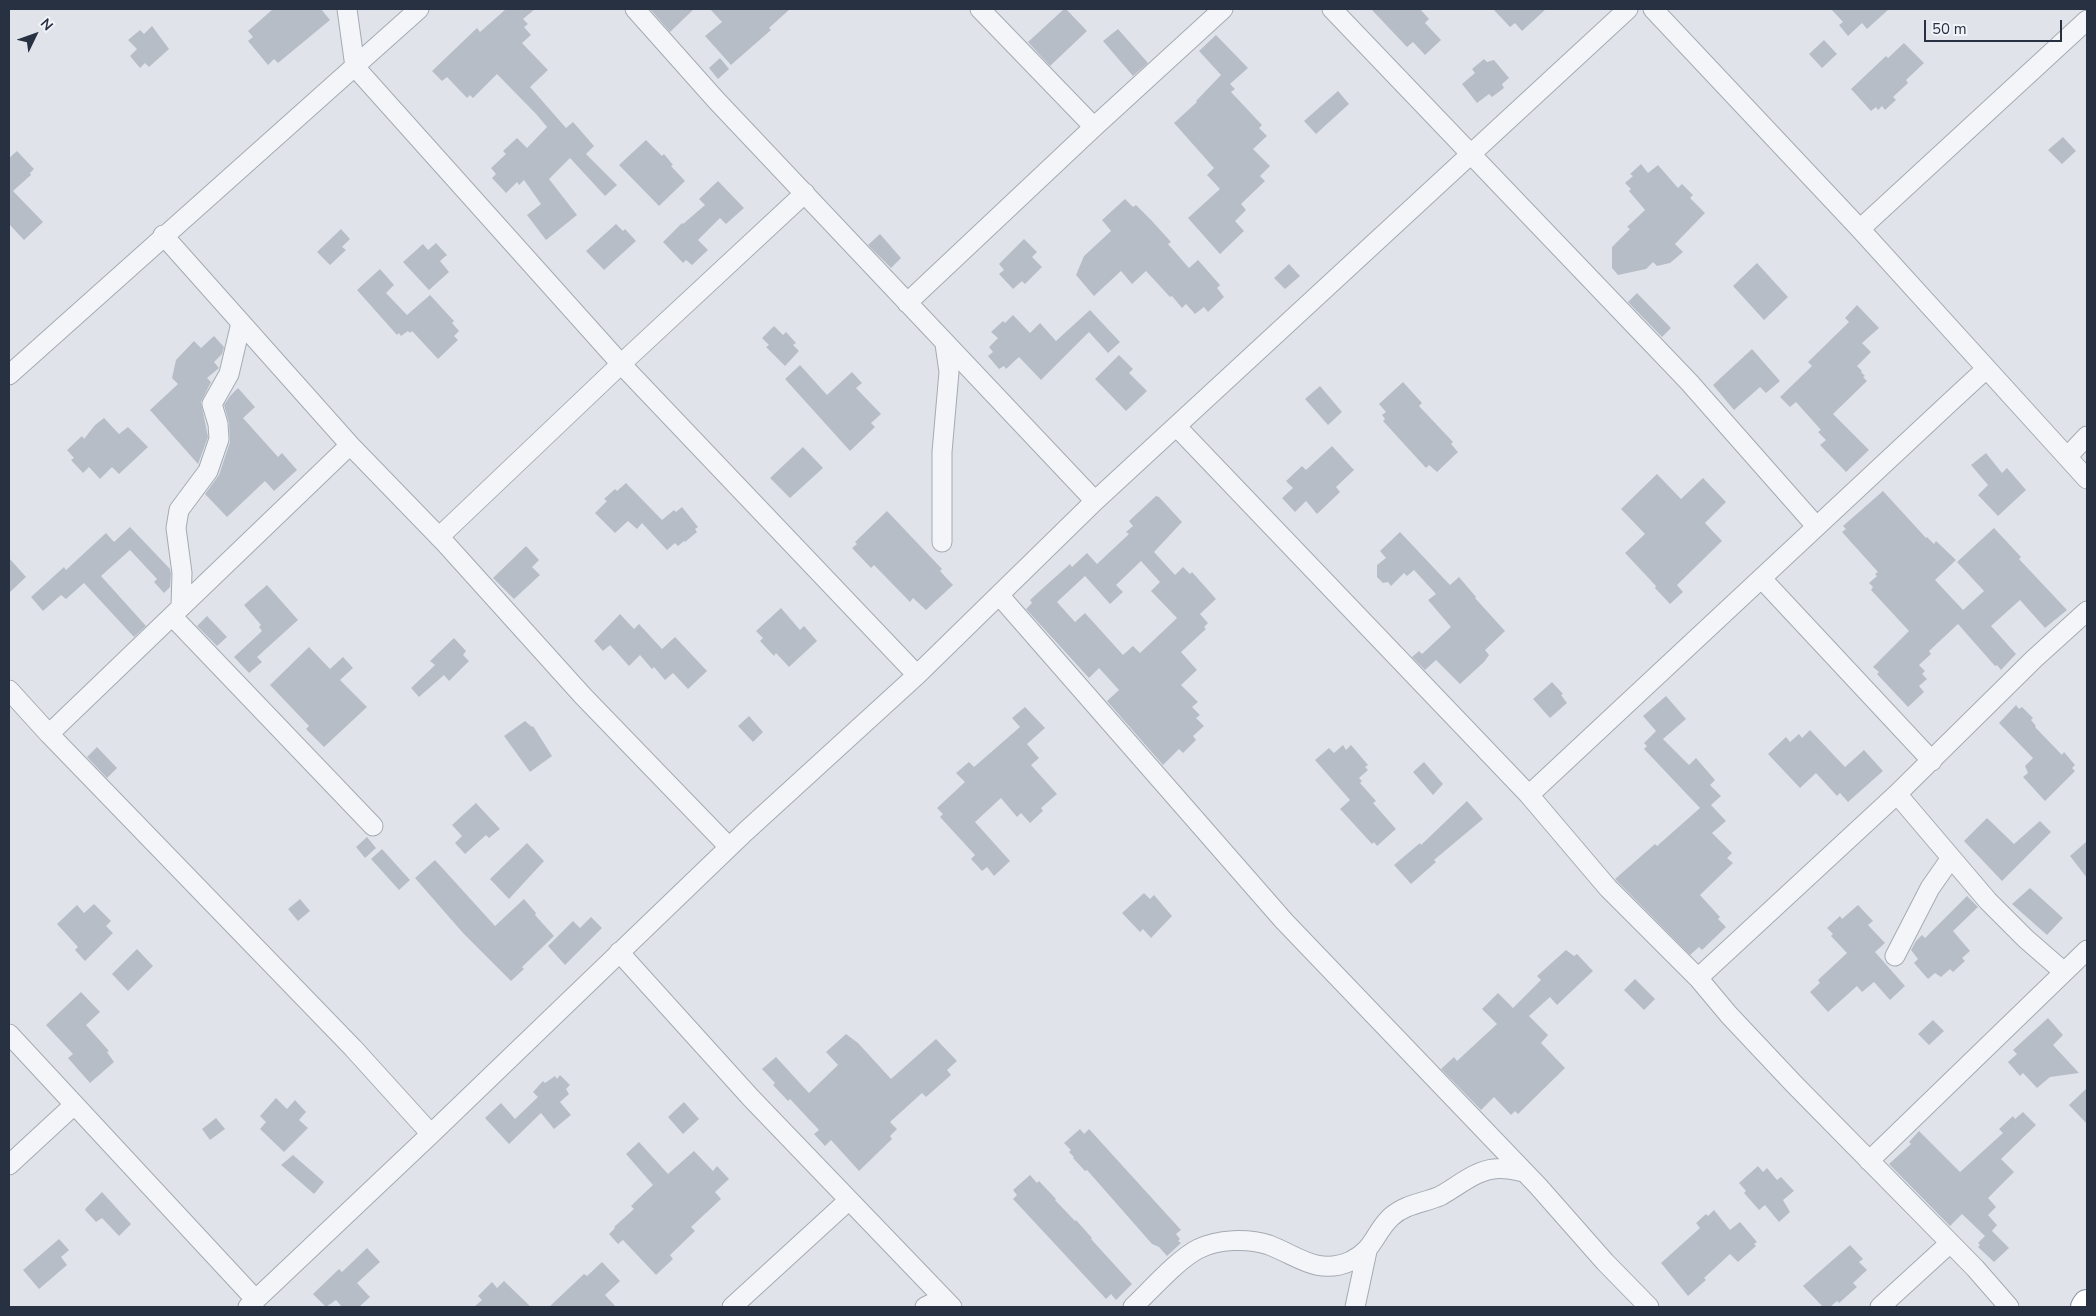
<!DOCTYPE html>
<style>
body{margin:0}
#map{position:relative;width:2096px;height:1316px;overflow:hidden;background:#e0e4ea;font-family:"Nunito Sans",sans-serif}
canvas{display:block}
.frame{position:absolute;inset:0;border:10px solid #283142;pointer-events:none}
.north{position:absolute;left:10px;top:10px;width:50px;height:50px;-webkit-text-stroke:4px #f0f3f7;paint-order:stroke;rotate:48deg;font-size:14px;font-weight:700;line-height:20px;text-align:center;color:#283142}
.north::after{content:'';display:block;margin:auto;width:18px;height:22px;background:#283142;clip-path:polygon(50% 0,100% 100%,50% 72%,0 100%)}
.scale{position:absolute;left:1924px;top:20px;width:138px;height:22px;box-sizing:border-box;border:2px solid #283142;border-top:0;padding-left:6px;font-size:15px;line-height:18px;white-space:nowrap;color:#283142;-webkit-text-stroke:4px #f0f3f7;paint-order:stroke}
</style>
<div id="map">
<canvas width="2096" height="1316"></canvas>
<div class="frame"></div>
<div class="north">N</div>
<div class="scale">50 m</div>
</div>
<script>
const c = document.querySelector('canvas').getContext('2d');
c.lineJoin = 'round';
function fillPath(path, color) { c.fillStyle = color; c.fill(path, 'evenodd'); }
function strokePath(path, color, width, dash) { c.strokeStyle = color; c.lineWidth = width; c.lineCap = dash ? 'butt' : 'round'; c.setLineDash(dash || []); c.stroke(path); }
fillPath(new Path2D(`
 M273 9H321L330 20 278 63 274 59 268 65 248 41 253 37 248 31Z
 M506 9H535L523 19 528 24 524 27 531 35 522 43 548 70 530 87 566 128 573 122 594 146 586 154 617 185 605 196 570 158 549 179 577 215 546 240 527 215 541 204 524 180 519 185 517 182 506 193 492 178 496 174 491 168 506 154 503 151 517 138 527 148 547 127 537 115 497 74 473 98 470 95 467 98 447 77 442 81 432 71 477 28 480 32Z
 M650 9H694L670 32Z
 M710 9H790L769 28 771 30 731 65 705 36 722 22Z
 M1064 9H1066L1087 31 1050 66 1028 42Z
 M1371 9H1420L1429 19 1425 23 1441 40 1425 55 1413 42 1407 47Z
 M1493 9H1546L1522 31 1515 23 1510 27Z
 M1831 9H1889L1867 29 1862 23 1848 36 1839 25 1843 22Z
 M152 26 169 49 149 67 145 63 140 68 130 56 137 49 128 40 140 30 144 34Z
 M1118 29 1148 63 1133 76 1103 41Z
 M1216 35 1248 68 1230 84 1235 89 1231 92 1262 125 1259 128 1267 136 1253 149 1270 166 1260 176 1265 181 1241 204 1246 210 1235 221 1244 231 1220 254 1188 218 1220 189 1207 175 1214 168 1174 123 1197 102 1196 101 1221 75 1199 51Z
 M1824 40 1837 54 1822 68 1809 54Z
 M1904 43 1924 63 1906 80 1908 83 1893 97 1896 100 1885 110 1882 106 1878 110 1876 107 1871 111 1851 89 1886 56 1888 58Z
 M720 58 729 69 718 79 709 68Z
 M1484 59 1487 62 1494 60 1509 78 1502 84 1504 88 1492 97 1489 94 1477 103 1462 84 1475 73 1472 69Z
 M1338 91 1349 104 1316 134 1304 121Z
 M2063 137 2076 151 2062 164 2048 150Z
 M646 140 662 156 664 154 673 165 671 166 685 181 659 206 619 165Z
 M17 151 34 169 30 173 31 175 13 191 43 222 24 240 9 224V158Z
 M1641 164 1648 173 1658 165 1678 188 1682 184 1693 195 1690 198 1705 213 1675 244 1683 252 1670 263 1657 266 1653 262 1646 269 1618 275 1612 268V247L1630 229 1627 227 1645 210 1629 191 1631 189 1625 183 1633 176 1630 174Z
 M718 181 744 208 726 224 720 218 698 240 708 250 692 265 686 260 683 263 663 242 682 223 683 224 705 205 699 199Z
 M1125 199 1133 207 1136 205 1152 221 1171 242 1168 244 1189 268 1198 260 1220 285 1217 288 1224 297 1208 312 1204 307 1195 314 1186 304 1182 308 1172 296 1170 297 1146 271 1132 284 1121 271 1094 296 1076 275 1084 256 1111 231 1102 220Z
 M616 224 623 231 625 229 636 241 604 270 586 251Z
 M341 229 350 239 342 247 346 250 330 265 317 252Z
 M880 234 901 258 891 268 868 245Z
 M1024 239 1037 252 1032 257 1042 267 1025 284 1022 281 1013 289 999 274 1004 270 999 264Z
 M436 243 447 255 440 261 449 272 429 290 403 262 423 244 428 250Z
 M1757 263 1788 297 1764 320 1733 286Z
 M1289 264 1300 276 1285 289 1274 278Z
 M380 269 394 285 386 293 407 315 430 295 454 321 452 323 459 331 454 336 458 340 438 359 412 331 410 333 408 331 401 336 399 333 397 335 357 290Z
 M1637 293 1671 328 1662 337 1628 302Z
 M1857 305 1879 328 1862 343 1871 352 1857 366 1862 371 1861 372 1865 376 1863 377 1867 381 1833 414 1869 450 1846 472 1820 445 1826 440 1818 432 1821 430 1796 402 1790 407 1780 397 1812 366 1808 362 1849 322 1845 318Z
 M1090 310 1120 342 1108 353 1089 332 1041 380 1019 357 1006 369 1004 366 999 369 988 356 993 352 989 347 998 338 991 332 1003 321 1005 323 1013 315 1030 333 1040 323 1056 341Z
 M774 326 783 335 786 332 796 343 793 345 799 351 785 366 766 347 769 345 762 338Z
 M214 336 224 347 222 354 214 362 219 368 207 378 211 382 201 402 208 437 198 464 150 410 178 384 172 378 176 360 194 341 201 348Z
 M1752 349 1780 381 1766 393 1760 387 1734 410 1713 385Z
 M1119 355 1133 369 1129 373 1147 391 1126 411 1095 379Z
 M800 365 827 395 852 372 862 383 856 388 881 414 871 423 875 427 850 451 785 379Z
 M1403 382 1422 403 1419 406 1453 442 1451 444 1458 452 1437 472 1429 465 1426 468 1383 421 1385 419 1382 415 1386 412 1379 404Z
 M1320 386 1342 412 1328 425 1305 399Z
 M238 388 255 407 243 418 278 457 282 453 297 470 274 491 265 481 227 517 205 494 219 475 230 442 229 423 224 405 230 396Z
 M104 418 119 434 128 427 148 447 119 474 112 467 100 479 89 467 83 473 71 460 74 458 67 450 82 436 84 439 95 425Z
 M1332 446 1354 470 1336 487 1340 492 1338 494 1317 514 1306 501 1295 512 1282 498 1293 488 1286 481 1302 466 1306 470Z
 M803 447 823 468 790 498 770 478Z
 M1986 453 2002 473 2007 468 2026 490 1998 516 1978 495 1988 485 1971 465Z
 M1657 474 1681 499 1703 478 1726 502 1705 523 1722 541 1677 585 1683 592 1670 604 1655 588 1656 586 1625 553 1645 534 1621 509Z
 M626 483 662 520 674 510 676 512 682 507 698 527 695 529 697 532 685 542 684 541 678 546 675 543 667 550 642 523 637 529 628 521 615 533 595 513 607 501 604 499 615 489 617 491Z
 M1883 491 1926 538 1927 537 1934 544 1936 541 1956 560 1935 580 1963 610 1984 591 1957 562 1994 528 2021 557 2019 559 2067 610 2045 628 2020 600 1991 626 2016 654 2001 670 1997 665 1995 666 1958 624 1929 651 1931 654 1919 665 1925 671 1922 674 1927 679 1919 686 1924 692 1908 707 1877 674 1879 672 1873 667 1909 631 1871 590 1873 587 1869 583 1877 576 1875 574 1878 572 1842 532 1846 529 1843 526Z
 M1156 496 1159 497 1182 522 1154 552 1175 575 1183 567 1190 574 1192 572 1216 599 1200 614 1208 623 1204 627 1206 629 1181 652 1197 670 1181 685 1198 702 1192 707 1200 715 1196 718 1204 726 1193 736 1196 740 1183 753 1179 749 1163 765 1107 701 1119 690 1099 668 1089 678 1026 609 1032 603 1030 600 1043 588 1070 564 1072 567 1087 553 1097 564 1129 534 1126 532 1133 526 1129 521ZM1141 561 1160 582 1151 591 1177 618 1140 653 1133 646 1123 655 1085 613 1075 622 1057 602 1085 576 1110 604 1123 592 1116 585Z
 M887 511 942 569 940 571 953 585 926 610 913 598 910 602 874 565 871 568 852 548 857 544 855 542Z
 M130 527 170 569 171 574 170 587 164 593 154 582 157 579 130 550 101 576 146 626 134 637 84 583 66 599 61 595 43 611 31 597 64 567 66 570 106 533 114 542Z
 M1400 532 1450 585 1459 577 1476 597 1475 598 1505 631 1485 650 1489 655 1484 662 1460 684 1436 660 1425 670 1412 657 1419 651 1422 654 1451 627 1428 600 1436 594 1414 570 1407 576 1404 573 1391 586 1388 582 1383 583 1377 577V565L1386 558 1380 551Z
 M526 546 539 560 532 567 540 575 514 599 493 578Z
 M9 558 26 577 9 593Z
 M267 585 298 620 257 657 262 662 249 673 234 657 262 631 259 627 261 625 244 605Z
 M781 608 800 630 804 626 817 641 789 667 776 653 774 656 760 641 763 638 756 631Z
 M620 614 634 629 639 624 662 649 675 637 707 671 688 689 673 673 665 680 654 667 652 669 640 655 629 666 610 645 603 651 594 641Z
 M207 616 227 637 217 646 197 626Z
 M454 638 466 651 463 655 469 661 449 681 444 675 419 697 411 688 435 665 430 661Z
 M309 647 330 669 343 657 353 668 340 680 367 707 324 747 306 729 309 726 270 685Z
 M1552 682 1563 694 1561 695 1567 703 1550 718 1533 699Z
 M1666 696 1686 719 1663 739 1689 765 1696 758 1715 780 1710 785 1721 796 1711 805 1726 821 1712 833 1732 853 1727 858 1733 863 1700 895 1720 917 1718 919 1726 927 1702 950 1699 947 1690 955 1615 879 1655 844 1657 846 1700 808 1644 749 1647 746 1644 743 1656 731 1643 716Z
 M2016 705 2019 709 2022 707 2033 718 2031 720 2036 726 2035 727 2062 755 2064 752 2075 765 2072 768 2075 771 2045 801 2023 777 2028 773 2025 766 2033 758 1999 723Z
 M1025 707 1045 728 1027 744 1039 758 1031 765 1057 794 1041 808 1043 811 1030 823 1021 813 1017 817 1001 798 975 822 1010 861 994 876 987 867 982 871 971 859 975 855 940 817 943 814 937 808 965 782 956 773 969 762 974 767 1020 727 1012 718Z
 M749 716 763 732 753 742 738 726Z
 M525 721 532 727 533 726 552 756 530 772 504 736Z
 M1810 730 1845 767 1864 750 1883 771 1848 802 1840 793 1837 796 1816 773 1800 788 1768 754 1786 737 1790 742 1799 734 1802 738Z
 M1343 745 1346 750 1351 745 1368 765 1365 767 1368 770 1359 778 1362 781 1360 783 1376 801 1373 803 1396 829 1377 846 1374 842 1372 844 1340 809 1350 800 1315 760 1329 748 1334 753Z
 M97 747 117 768 107 778 87 757Z
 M1424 762 1443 784 1433 795 1413 772Z
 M1467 801 1483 819 1434 860 1436 862 1411 884 1394 865 1420 843 1421 845Z
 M476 803 500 829 489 838 486 835 465 854 455 843 462 836 452 825Z
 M1987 818 2014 844 2040 821 2051 832 2002 881 1964 841Z
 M367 837 376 848 365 858 356 847Z
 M2087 841V878L2070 856Z
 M527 843 544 861 509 899 490 879Z
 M382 849 410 880 399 890 371 859Z
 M435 860 495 926 524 899 536 913 535 915 554 936 522 967 524 969 511 981 463 933 415 878Z
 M2030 888 2063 918 2047 935 2012 904Z
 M1144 893 1150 899 1154 895 1172 916 1151 938 1143 929 1140 932 1122 913Z
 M1967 896 1978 907 1953 931 1970 951 1962 958 1965 961 1953 972 1950 969 1941 977 1935 973 1928 979 1914 963 1918 959 1911 950 1916 941 1922 935 1925 938Z
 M300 899 310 911 298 921 288 909Z
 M94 904 111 921 106 926 113 933 85 961 75 950 78 947 57 924 77 905 84 913Z
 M1858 905 1873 921 1868 925 1885 943 1875 952 1905 986 1890 1000 1874 982 1862 992 1857 986 1828 1012 1810 992 1820 983 1818 980 1847 953 1831 936 1833 934 1827 928 1840 916 1842 919Z
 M591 917 602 928 565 965 548 946 573 921 580 928Z
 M137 949 153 966 128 991 112 974Z
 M1566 950 1574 956 1577 954 1593 971 1557 1005 1550 997 1529 1016 1548 1035 1541 1043 1565 1068 1518 1114 1515 1111 1511 1115 1494 1097 1481 1110 1441 1069 1454 1057 1457 1061 1497 1024 1482 1009 1498 993 1513 1008 1541 980 1537 976Z
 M1635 979 1655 999 1644 1010 1624 990Z
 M81 992 100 1012 86 1025 109 1051 107 1052 114 1062 90 1083 68 1058 73 1054 46 1025Z
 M2048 1018 2063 1035 2053 1045 2079 1073 2050 1077 2037 1088 2023 1073 2020 1076 2008 1062 2017 1054 2013 1050Z
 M1933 1020 1944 1031 1929 1045 1918 1034Z
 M846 1034 858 1043 891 1079 936 1039 957 1061 947 1070 951 1075 926 1097 922 1093 890 1122 897 1129 890 1136 892 1139 859 1171 831 1140 825 1146 814 1134 819 1130 790 1099 788 1101 773 1085 775 1083 762 1069 776 1057 809 1093 838 1065 826 1052Z
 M560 1075 570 1085 566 1089 569 1094 560 1102 571 1115 554 1129 541 1113 509 1144 485 1118 501 1103 515 1119 538 1097 533 1092 543 1081 545 1083 555 1076 557 1079Z
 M2087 1088V1124L2069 1105Z
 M276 1098 287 1109 295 1100 306 1112 299 1120 308 1128 284 1152 260 1129 266 1122 260 1116Z
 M684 1102 699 1119 683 1134 668 1117Z
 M2023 1112 2036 1125 2001 1159 2014 1172 1988 1198 1996 1207 1988 1215 1997 1225 1992 1231 2009 1248 1994 1262 1978 1247 1980 1245 1978 1243 1985 1236 1962 1214 1950 1226 1889 1164 1911 1144 1909 1142 1919 1131 1960 1172 2003 1133 1999 1129 2013 1116 2015 1119Z
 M216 1118 225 1129 210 1140 202 1129Z
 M1080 1129 1084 1134 1089 1129 1181 1230 1176 1234 1180 1239 1178 1241 1181 1243 1167 1256 1159 1247 1152 1244 1087 1170 1085 1171 1073 1158 1074 1157 1069 1152 1071 1150 1064 1143Z
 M639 1142 668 1174 694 1151 713 1171 717 1166 729 1179 715 1192 721 1199 691 1227 695 1231 670 1255 673 1259 656 1275 623 1240 618 1244 609 1234 615 1228 614 1227 634 1209 631 1206 638 1199 653 1185 626 1154Z
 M293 1155 324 1182 314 1194 281 1165Z
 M1758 1166 1763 1172 1767 1168 1777 1180 1781 1177 1794 1191 1783 1200 1790 1212 1779 1222 1765 1205 1759 1210 1744 1193 1746 1191 1739 1183Z
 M1030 1175 1037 1183 1039 1181 1056 1199 1055 1200 1075 1221 1076 1220 1092 1238 1091 1239 1132 1284 1116 1300 1111 1294 1106 1299 1013 1199 1017 1195 1013 1190Z
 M102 1192 131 1224 119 1236 102 1218 96 1222 85 1210 86 1208Z
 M1714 1210 1730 1230 1740 1222 1757 1242 1754 1244 1756 1246 1738 1262 1730 1254 1704 1278 1706 1280 1688 1296 1661 1263 1700 1228 1696 1223 1706 1214 1708 1216Z
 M59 1239 69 1250 61 1257 67 1265 39 1289 23 1270Z
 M1850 1245 1863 1259 1859 1262 1867 1270 1853 1283 1857 1287 1839 1303 1837 1301 1830 1307H1823L1803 1286Z
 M367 1248 380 1262 357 1283 370 1297 359 1307H342L336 1300 326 1307 313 1294 339 1269 342 1272Z
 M602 1262 620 1281 605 1295 616 1307H549L584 1274 587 1276Z
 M504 1281 531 1307H474L482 1300 478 1296 492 1282 497 1288Z`), '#b7bdc7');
const minor = new Path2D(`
 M347 9 355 67 621 364 917 675
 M635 9 716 100 1095 501
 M980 9 1094 127
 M1332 9 1689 382 1816 526
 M1653 9 1860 229 2087 479
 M1860 229 2087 20
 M163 235 350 445 445 543 583 696 729 847
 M907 303 1094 127 1223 9
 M9 375 419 9
 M1177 427 1529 795 1608 888 1698 978 1729 1015 1794 1084 1975 1268 2009 1307
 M2067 457 2087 436
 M439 537 621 364 805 193
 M942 542V452L949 372 945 344
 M1762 579 1932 761
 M999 595 1284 921 1538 1186 1605 1262 1649 1307
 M181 606 182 573 176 528 179 510 208 471 219 439 218 424 212 404 229 374 241 323
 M172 616 373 826
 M9 690 49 734 353 1048 431 1134
 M49 734 350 445
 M1897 794 1988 901 2026 939 2064 972
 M1529 795C1681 652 1833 510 1986 369
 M619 952 751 1098 952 1307
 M1895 956 1930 888 1951 858
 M1698 978 1897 794 2034 659 2087 611
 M9 1034 256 1300
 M1869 1161 2087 950
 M9 1165 74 1105
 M248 1307 431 1134 745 832 917 675 1095 501 1628 9
 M732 1307 849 1200
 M925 1307 943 1298
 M1133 1307C1151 1290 1177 1260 1198 1249 1218 1239 1248 1238 1269 1245 1298 1256 1318 1276 1351 1261 1375 1249 1374 1233 1391 1217 1405 1204 1424 1203 1440 1196 1457 1187 1474 1171 1494 1169 1504 1167 1514 1170 1524 1172
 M1355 1307 1367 1251
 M1880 1307 1950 1243`);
const highway = new Path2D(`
 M2085 1307 2087 1304`);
strokePath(minor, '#a5abb4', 21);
strokePath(highway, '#8791a1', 30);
strokePath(minor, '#f3f5f8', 19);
strokePath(highway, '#fff', 28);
</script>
